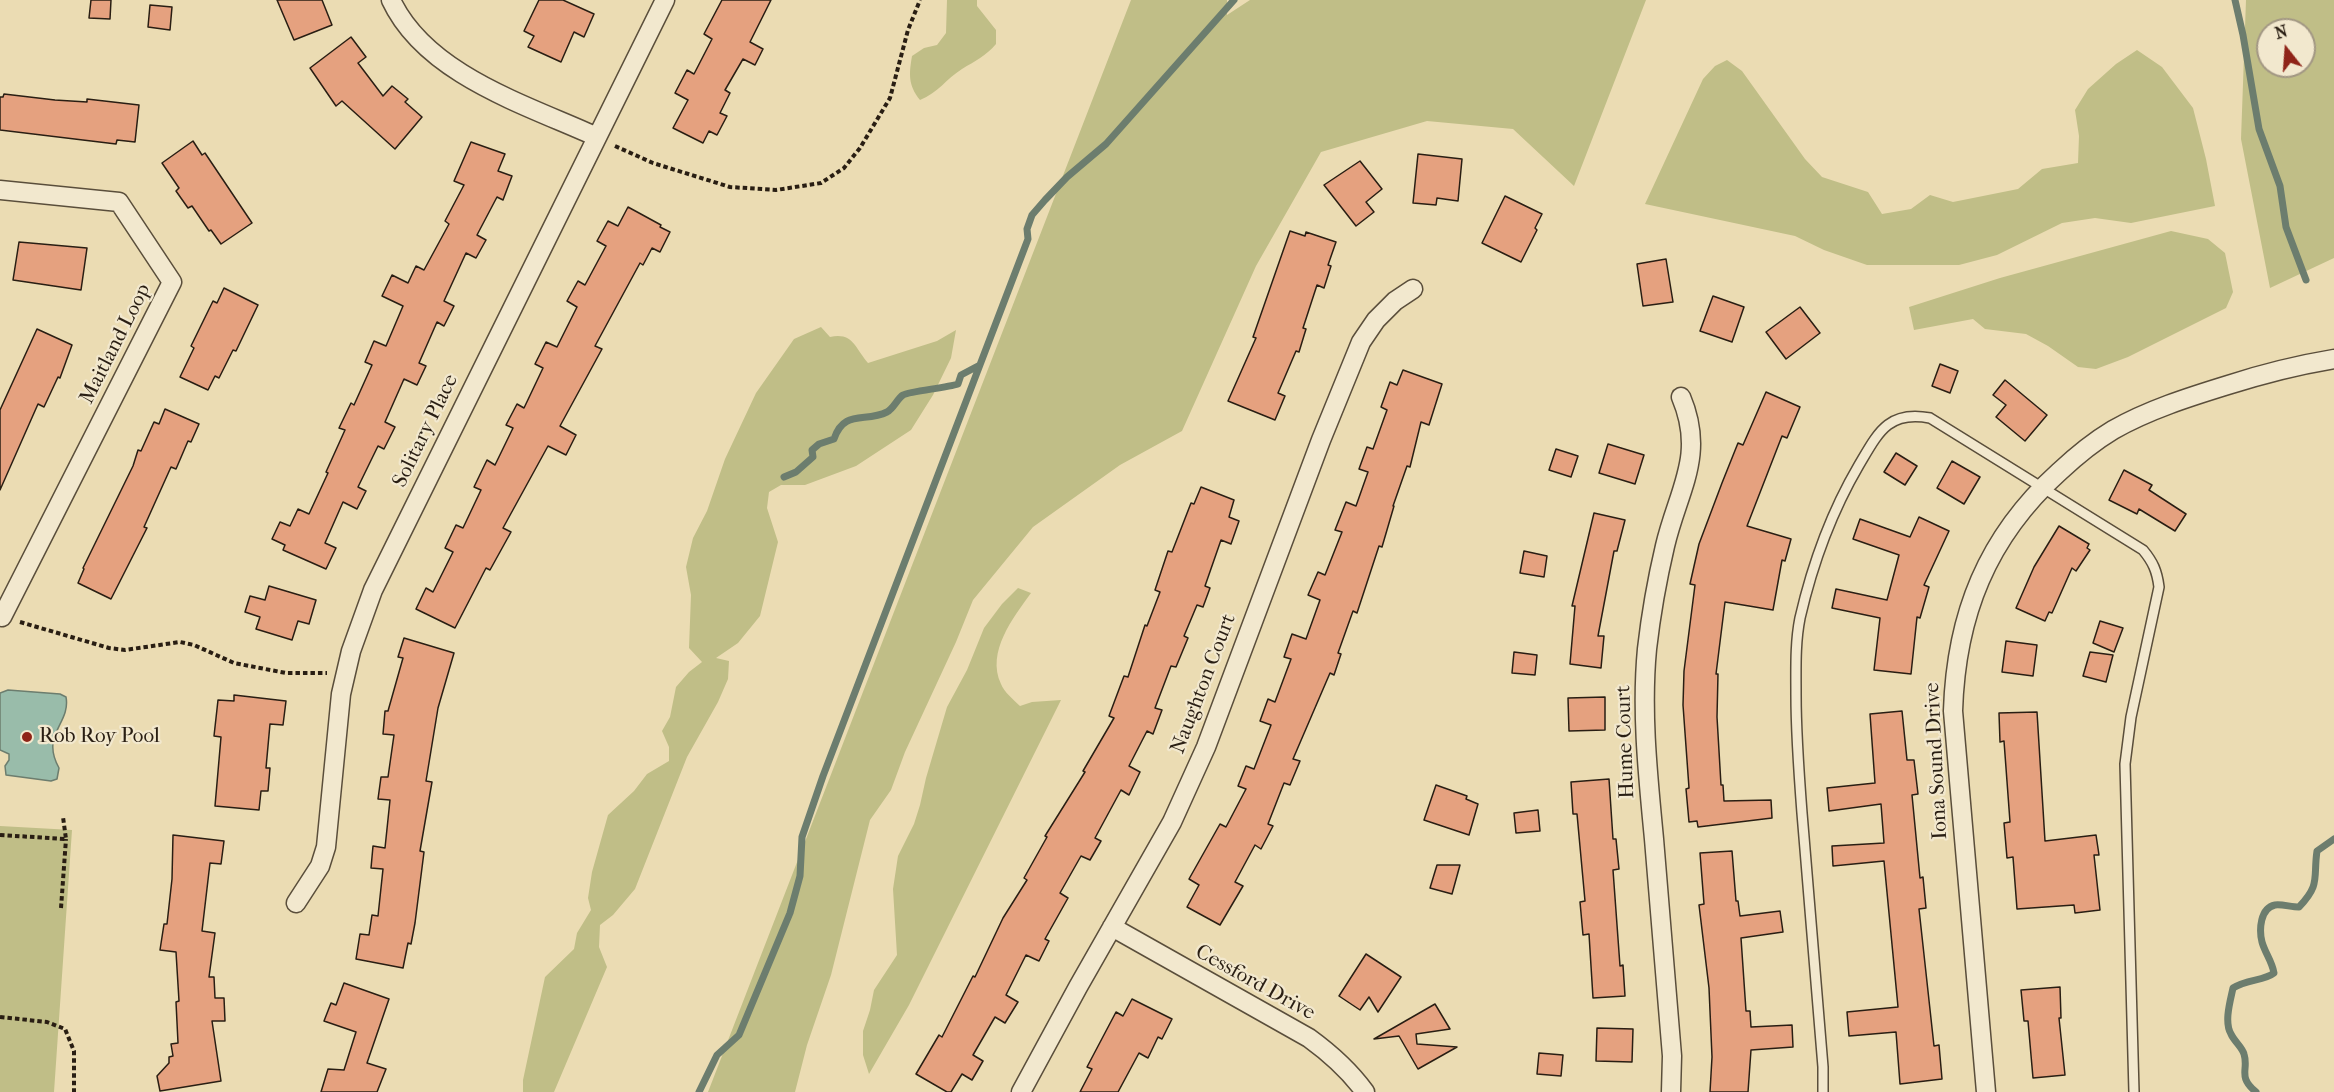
<!DOCTYPE html>
<style>
body{margin:0}
#map{position:relative;width:2334px;height:1092px;overflow:hidden;background:#ebdcb3;font-family:"IM FELL French Canon",serif}
canvas{display:block}
.north{position:absolute;left:2256px;top:18px;width:60px;height:60px;box-sizing:border-box;background:#f2e8ce;border:2px solid #a29783;border-radius:50%;rotate:343deg;font-size:16px;font-weight:700;line-height:24px;text-align:center;color:#291e13}
.north::after{content:'';display:block;margin:auto;width:21px;height:27px;background:#8f2418;clip-path:polygon(50% 0,100% 100%,50% 72%,0 100%)}
</style>
<div id="map">
<canvas width="2334" height="1092"></canvas>
<div class="north">N</div>
</div>
<script>
const c = document.querySelector('canvas').getContext('2d');
c.lineJoin = 'round';
function fillPath(path, color) { c.fillStyle = color; c.fill(path, 'evenodd'); }
function strokePath(path, color, width, dash) { c.strokeStyle = color; c.lineWidth = width; c.lineCap = dash ? 'butt' : 'round'; c.setLineDash(dash || []); c.stroke(path); }
function label(font, color, halo, rows, align = 'center') {
  c.font = font + ' "IM FELL French Canon",serif'; c.lineWidth = 4.5; c.setLineDash([]); c.textBaseline = 'middle'; c.strokeStyle = halo; c.fillStyle = color; for (const [text, x, y, turn = 0] of rows) {
    c.save(); c.translate(x, y); c.rotate((+turn || 0) * Math.PI / 180); c.textAlign = isNaN(turn) ? turn : align; if (halo) c.strokeText(text, 0, 0); c.fillText(text, 0, 0); c.restore();
  }
}
fillPath(new Path2D(`
 M947 0H977V6L996 30V44C986 56 975 61 962 69 946 79 938 93 920 100 908 85 909 74 912 56L924 48 937 45 946 33Z
 M1131 0H1227V15L1250 0H1646L1574 186 1513 129 1427 121 1321 152 1256 266 1182 431 1120 465 1033 527 973 600 956 642 905 752 891 790 870 820 831 975 807 1045 795 1092H708Z
 M2246 0H2334V258L2270 288 2241 139ZM2268 30H2304V66H2268Z
 M2137 50 2162 67 2193 108 2206 159 2215 206 2131 223 2095 218 2062 223 1997 255 1959 265H1867L1824 250 1795 236 1645 204 1703 79 1715 66 1727 60 1742 71 1805 159 1822 177 1868 192 1882 214 1911 209 1930 195 1953 202 2018 189 2042 169 2078 163 2079 136 2075 110 2088 89 2116 64Z
 M2171 231 2208 239 2225 253 2233 292 2226 308 2128 357 2096 369 2078 367 2048 346 2026 334 1985 329 1973 319 1914 330 1909 307 2000 278Z
 M821 327 830 337C853 332 855 348 868 363L937 341 956 330 951 358 933 395 911 430 856 466 805 485H781L769 492 767 508 778 542 760 616 738 643 716 658 729 661 728 679 718 702 687 757 635 889 613 915 600 925 599 947 607 967 554 1092H523V1080L545 977 574 949 577 933 591 910 588 898 592 872 608 815 634 791 647 774 669 761V747L662 731 670 717 676 687 689 672 702 662 689 648 691 595 686 567 693 538 707 511 725 459 756 393 794 339Z
 M1018 588 1031 593C1013 618 986 652 1001 684 1004 692 1014 700 1020 706L1032 702 1061 700 909 1005 869 1074 863 1055V1031L870 1010 874 990 897 955 893 889 898 856 914 824 920 805 926 778 947 707 967 670 984 628 1002 604Z
 M0 826 72 830 54 1092H0Z`), '#c0be87');
const water = new Path2D(`
 M8 690 60 694 66 697C71 724 40 734 59 768L57 779 51 781 6 775 5 766 9 760V754L0 750V693Z`);
fillPath(water, '#99bcaa');
strokePath(water, '#6c7d6e', 1.5);
strokePath(new Path2D(`
 M2235 0 2243 35 2259 129 2280 186 2286 227 2306 280
 M784 477 796 472 813 457 812 450 819 444 834 439C844 409 865 423 887 412 894 408 897 399 903 395 910 391 946 388 958 384L961 375 978 366
 M699 1092 717 1055 739 1035 790 913 800 876 802 837 823 776 1028 239 1027 229 1032 215 1045 200 1067 177 1106 144 1234 0
 M2256 1092C2237 1076 2249 1070 2244 1054 2242 1047 2234 1041 2231 1034 2224 1022 2230 1002 2233 988 2247 979 2264 981 2274 973 2272 961 2265 953 2262 942 2259 930 2260 908 2275 905 2282 904 2291 907 2299 907 2321 884 2313 878 2317 851L2334 839`), '#6c7d6e', 7);
const building = new Path2D(`
 M91 0H111L110 19 89 18Z
 M277 0H322L332 25 294 40Z
 M539 0H563L594 14 584 37 574 32 561 62 528 47 534 36 524 31Z
 M722 0H771L750 42 763 49 755 65 743 59 725 90 730 93 720 113 727 116 717 135 709 131 703 143 673 128 688 100 675 93 687 70 694 74 712 39 704 34Z
 M150 5 172 7 170 30 148 27Z
 M351 37 366 57 358 63 383 96 392 86 408 99 405 102 422 117 395 149 342 101 336 106 310 68Z
 M4 94 55 100 87 102V99L139 105 135 142 117 140 116 144 0 130V97H3Z
 M193 141 202 155 205 153 252 223 221 244 211 230 209 231 192 206 188 208 176 191 179 188 162 163Z
 M471 142 505 154 498 171 512 176 503 200 497 197 477 235 486 240 476 258 466 253 444 301 454 306 444 326 437 322 419 363 426 366 417 385 404 379 385 422 395 427 384 449 378 446 358 487 366 491 357 509 343 502 325 543 336 548 326 569 283 550 285 545 272 539 280 522 290 526 298 509 309 514 328 473 326 472 345 430 339 428 351 403 354 405 372 365 365 362 374 341 386 346 403 306 382 296 392 275 408 283 416 266 424 270 449 224 445 221 464 185 454 181Z
 M1418 154 1462 159 1458 201 1437 198 1436 205 1413 203Z
 M1360 161 1382 189 1366 202 1374 212 1356 226 1324 185Z
 M1505 196 1542 214 1535 228 1537 230 1521 262 1482 243Z
 M628 207 661 225 660 227 670 232 660 252 652 248 643 265 640 263 595 346 602 349 560 426 576 435 566 455 548 446 503 528 511 532 490 570 486 568 455 628 416 609 426 588 433 592 453 552 445 548 456 525 463 528 481 490 474 487 487 460 495 465 513 428 506 425 517 404 524 408 543 368 535 364 546 342 557 347 577 307 567 301 578 281 585 285 606 246 597 241 608 221 618 226Z
 M1290 231 1305 236 1306 232 1336 242 1328 265 1331 266 1324 288 1317 285 1303 328 1306 329 1299 352 1296 351 1278 393 1285 396 1275 420 1228 401 1256 338 1253 337Z
 M19 242 87 248 81 290 13 280Z
 M1666 259 1673 302 1643 306 1637 264Z
 M224 288 258 305 236 351 233 350 219 378 215 376 208 390 180 377 194 348 191 346 213 301 217 303Z
 M1713 296 1744 307 1732 342 1700 331Z
 M1800 307 1820 333 1786 359 1766 332Z
 M37 329 72 345 60 378 58 377 44 407 38 404 0 490V410Z
 M1940 364 1958 371 1950 393 1932 386Z
 M1403 370 1442 384 1429 425 1421 422 1410 467 1407 466 1393 506H1394L1382 547 1379 546 1357 613 1353 611 1338 653 1341 654 1334 675 1330 673 1293 759 1300 761 1290 785 1284 783 1268 824 1273 826 1261 849 1255 845 1235 882 1243 886 1220 925 1187 907 1199 885 1189 879 1220 824 1226 827 1246 789 1238 786 1246 766 1254 769 1271 725 1260 721 1268 699 1275 702 1291 659 1284 657 1292 634 1306 639 1320 600 1308 595 1318 572 1325 575 1342 532 1335 530 1346 502 1356 506 1368 472 1359 469 1367 447 1373 449 1387 410 1381 407 1390 382 1397 385Z
 M2005 380 2047 415 2025 441 1996 417 2006 405 1993 395Z
 M1766 392 1800 407 1787 438 1782 436 1747 526 1791 539 1785 561 1782 560 1773 610 1725 602 1716 674H1718L1717 717 1721 785H1723L1724 801 1771 800 1772 818 1698 827 1697 821 1689 822 1686 789 1689 788 1683 705 1684 671 1695 585 1690 584 1699 544 1722 483 1738 443 1743 445Z
 M165 409 199 424 191 442 188 441 176 469 171 467 144 527 147 528 111 599 78 583 84 569 83 568 133 466 138 450 141 451 154 422 159 424Z
 M1608 444 1644 455 1635 484 1599 473Z
 M1556 449 1578 456 1571 477 1549 470Z
 M1896 453 1917 466 1905 485 1884 472Z
 M1952 461 1980 477 1964 504 1937 488Z
 M2124 470 2152 485 2149 490 2186 514 2175 531 2139 509 2137 514 2109 500Z
 M1201 487 1234 500 1229 517 1239 521 1231 544 1221 540 1205 586 1210 588 1203 607 1197 605 1184 636 1188 638 1176 667 1171 666 1155 708 1162 710 1153 734 1147 731 1129 766 1140 772 1129 795 1121 790 1095 838 1101 841 1090 860 1081 856 1060 893 1068 898 1045 939 1049 941 1039 961 1026 955 1006 995 1018 1002 1005 1023 995 1017 973 1055 983 1061 972 1080 962 1074 951 1092H947L916 1074 939 1035 942 1037 973 976 975 977 1003 918 1027 880 1024 878 1047 837 1045 836 1085 772 1083 771 1114 718 1109 716 1124 676 1128 677 1145 625 1147 626 1160 592 1155 590 1168 551 1172 552 1191 503 1194 504Z
 M1594 513 1625 520 1617 551H1614L1598 636H1604L1601 668 1570 664 1575 606H1572Z
 M1919 517 1949 531 1924 585 1929 587 1920 618 1917 617 1911 674 1874 670 1880 618 1832 608 1836 589 1887 600 1899 555 1853 539 1860 519 1910 537Z
 M2059 526 2089 544 2087 548 2090 550 2076 571 2072 568 2052 613 2049 612 2045 621 2016 608 2034 567Z
 M1524 551 1547 556 1544 577 1520 573Z
 M269 586 316 600 309 624 298 621 292 640 256 629 260 617 245 612 250 596 265 600Z
 M2100 621 2123 628 2114 652 2093 643Z
 M404 638 454 653 438 708 426 781 432 782 420 851 424 852 415 923 411 944 408 943 403 968 356 959 360 934 369 935 372 915 378 916 383 869 371 868 373 846 385 848 390 800 378 799 381 777H388L394 735 383 734 385 711H388L403 658 398 657Z
 M2006 641 2037 645 2033 676 2002 672Z
 M1514 652 1537 655 1535 675 1512 673Z
 M2090 652 2113 655 2106 682 2083 676Z
 M234 695 286 701 283 725 270 724 266 768H270L268 791H261L259 810 215 806 221 737 214 736 218 700 234 701Z
 M1605 697V730L1569 731 1568 698Z
 M1902 711 1907 760H1914L1918 794 1912 795 1920 878 1923 877 1926 908 1919 909 1934 1046 1939 1045 1942 1079 1900 1084 1896 1032 1849 1036 1847 1012 1898 1007 1884 861 1833 866 1832 846 1884 843 1881 804 1829 811 1827 788 1875 783 1870 714Z
 M2037 712 2045 841 2096 835 2099 855H2094L2100 910 2075 913 2074 905 2017 909 2013 857 2007 858 2004 823 2010 822 2004 741 2000 742 1999 713Z
 M1609 779 1613 839H1616L1619 869 1613 870 1620 966 1623 965 1625 996 1593 998 1589 934 1583 935 1580 902 1585 901 1577 814H1573L1571 782Z
 M1436 785 1467 796 1466 799 1478 804 1469 835 1424 820Z
 M1538 810 1540 831 1516 833 1514 813Z
 M173 835 224 841 221 864 210 863 202 931 215 933 209 977H214L215 998H224L225 1021H212L221 1081 160 1091 157 1076 169 1063V1057L173 1056 171 1044 178 1043 176 1002 179 1001 176 952 160 950 164 924H167L172 879Z
 M1732 851 1736 901H1738L1740 916 1780 911 1783 932 1741 938 1746 1011H1750L1751 1027 1792 1025 1793 1047 1751 1050 1748 1092H1710L1712 1057 1709 988 1699 905 1704 904 1700 853Z
 M1437 865H1460L1452 894 1430 888Z
 M1366 954 1401 977 1378 1012 1369 997 1360 1010 1339 996Z
 M344 983 389 999 367 1063 386 1069 377 1092H321L328 1069 344 1070 356 1032 324 1021 331 1003 336 1005Z
 M2060 987 2061 1018H2059L2065 1075 2033 1078 2028 1021H2024L2021 990Z
 M1132 999 1172 1019 1162 1039 1158 1037 1148 1058 1139 1053 1118 1092H1080L1092 1069 1087 1067 1116 1012 1123 1016Z
 M1435 1004 1450 1029 1416 1034 1417 1044 1457 1047 1418 1069 1399 1036 1374 1039Z
 M1597 1028 1633 1029 1632 1062 1596 1061Z
 M1539 1053 1563 1055 1561 1076 1537 1074Z`);
fillPath(building, '#e5a17f');
strokePath(building, '#291e13', 1.5);
const lane = new Path2D(`
 M1823 1092V1067C1816 982 1809 898 1802 813 1799 774 1796 735 1796 695 1796 669 1795 643 1800 618 1812 566 1832 511 1859 465 1878 433 1888 410 1930 418L2143 550C2153 562 2157 571 2159 587L2131 717 2125 764 2134 1092`);
const street = new Path2D(`
 M391 0C426 75 527 105 597 137
 M0 190 119 202 172 282 2 617 0 616
 M296 903 320 866 326 847 341 694 351 651 373 590 665 0
 M1112 927 1309 1038C1331 1054 1349 1070 1365 1092
 M1021 1092 1078 987 1172 822 1206 747 1321 440 1361 342 1376 320 1395 301 1413 289
 M1671 1092 1672 1056C1666 983 1660 911 1654 839 1648 776 1641 712 1647 649 1651 614 1657 580 1665 546 1678 490 1706 456 1681 397
 M1986 1092 1953 711C1956 615 1987 537 2059 472 2075 457 2093 442 2113 430 2148 410 2189 397 2228 385 2262 374 2298 365 2334 359`);
strokePath(lane, '#5a4e3b', 12);
strokePath(street, '#5a4e3b', 21);
strokePath(new Path2D(`
 M615 146 653 163 730 187 776 190 821 183 844 168 860 148 890 98 908 30 920 0
 M20 622 109 648 125 650 180 642 194 645 234 663 286 673H327
 M0 835 66 839 63 817
 M61 908 66 839
 M0 1017 47 1022 65 1029 74 1051V1092`), '#291e13', 4, [4.5, 3]);
strokePath(lane, '#f2e8ce', 9);
strokePath(street, '#f2e8ce', 18);
for (const [x, y, r, color] of [
 [27,737,6,"#8f2418"]
]) { const dot = new Path2D(); dot.arc(x, y, r, 0, 2 * Math.PI); c.fillStyle = color; c.fill(dot); strokePath(dot, '#f2e8ce', 2); }
label('21px', '#291e13', '#f2e8ce', [
 ["Maitland Loop",116,344,-63],
 ["Solitary Place",426,431,-64],
 ["Naughton Court",1204,684,-69],
 ["Hume Court",1626,742,-92],
 ["Iona Sound Drive",1937,761,-93],
 ["Cessford Drive",1255,983,29]
]);
label('21px', '#291e13', '#f2e8ce', [
 ["Rob Roy Pool",39,737]
], 'left');
</script>
